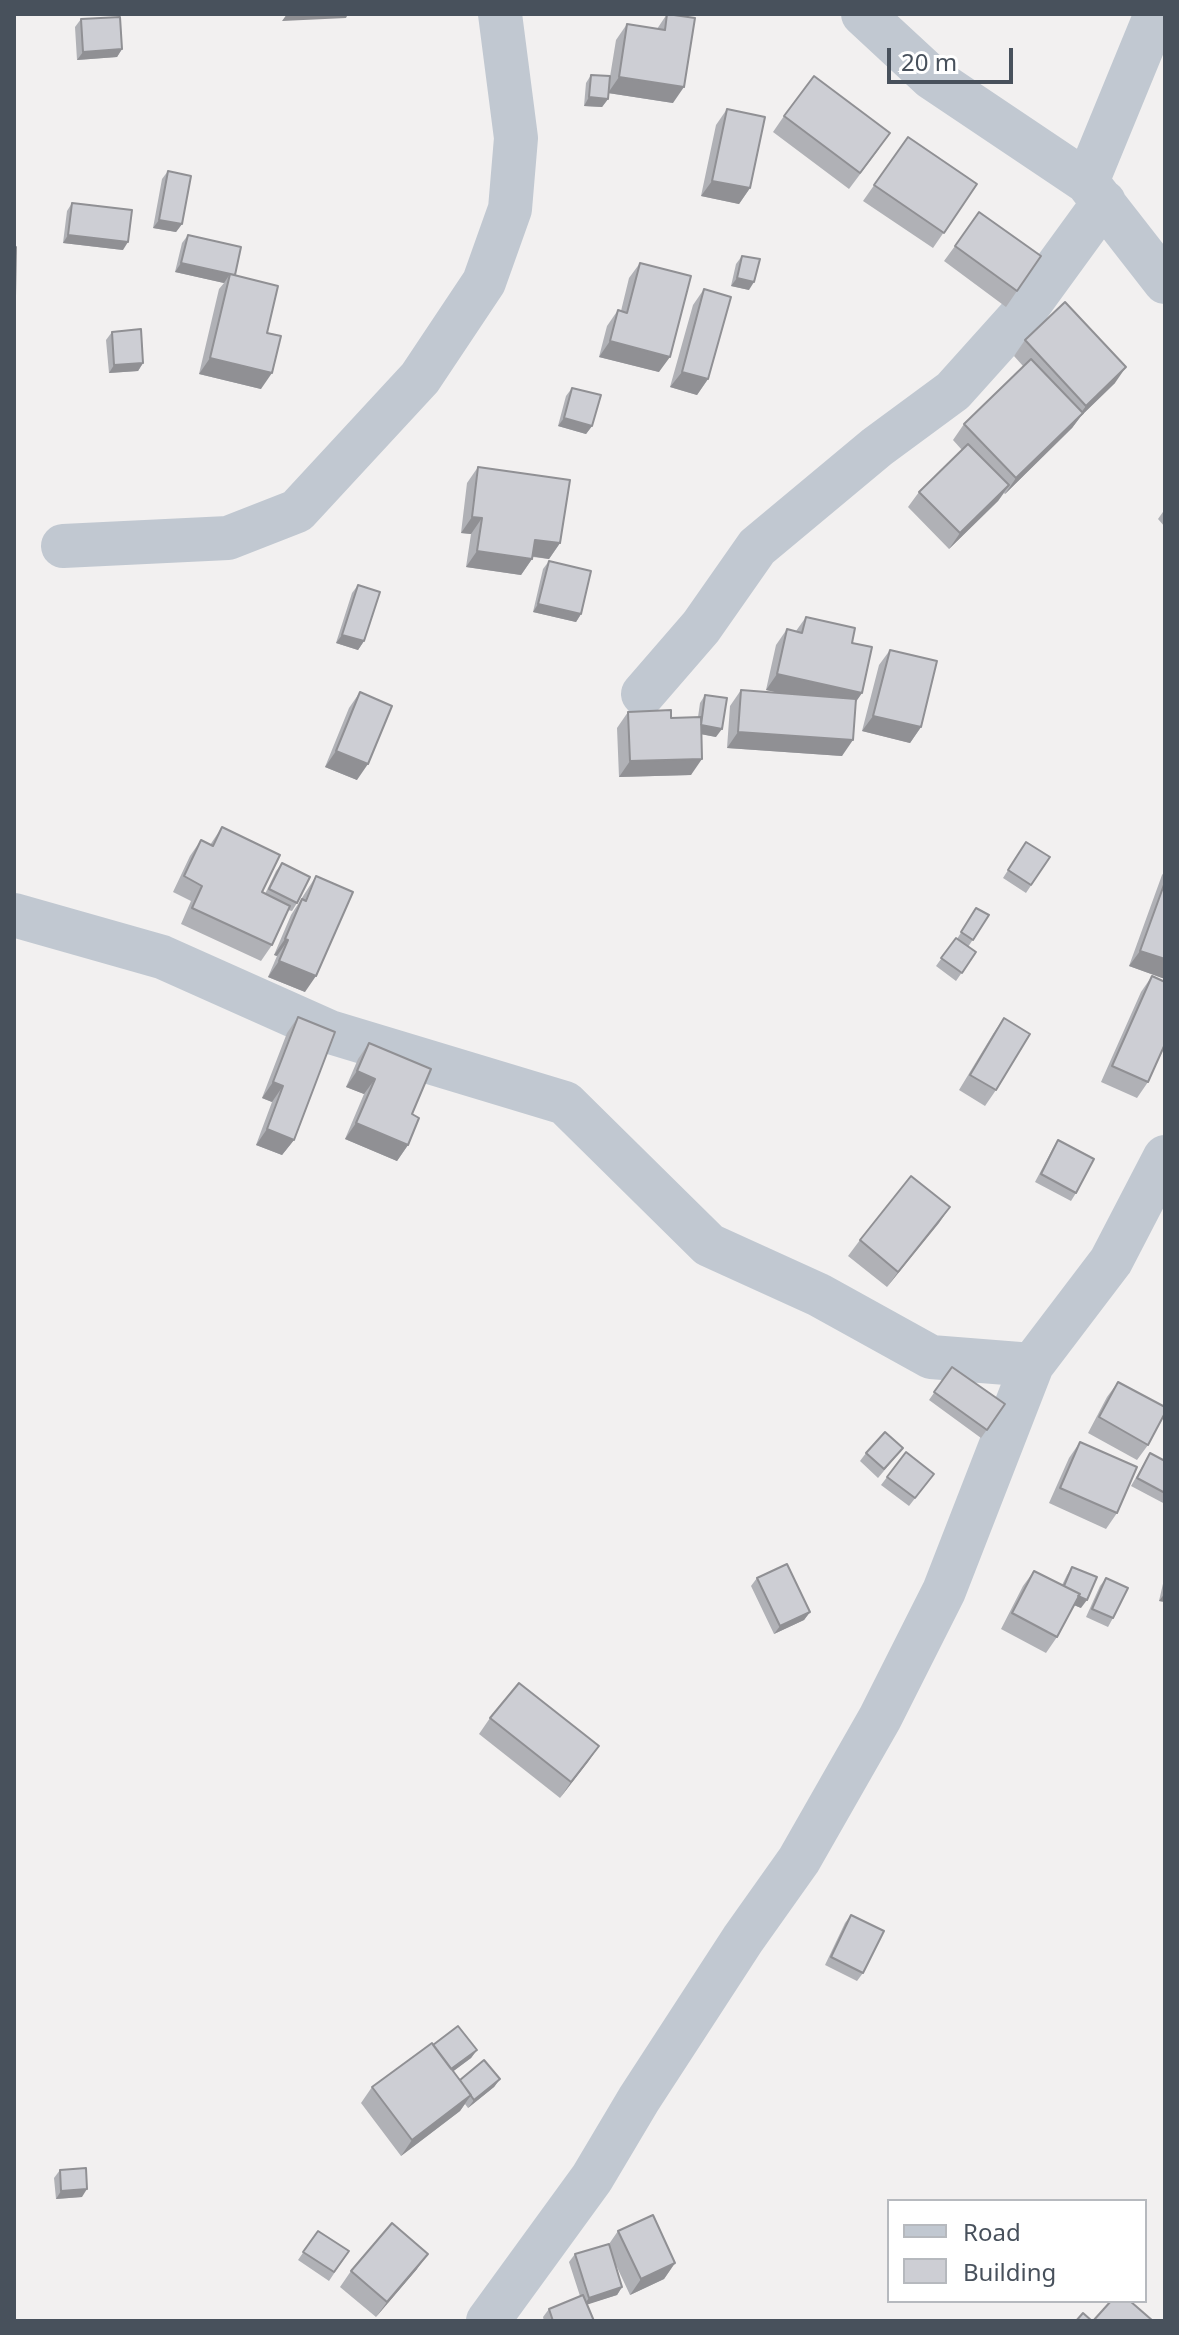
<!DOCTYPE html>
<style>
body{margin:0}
#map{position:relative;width:1179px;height:2335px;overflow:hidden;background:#f2f0f0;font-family:"Noto Sans",sans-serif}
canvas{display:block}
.frame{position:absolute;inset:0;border:16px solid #48515c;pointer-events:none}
.legend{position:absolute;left:887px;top:2199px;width:260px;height:104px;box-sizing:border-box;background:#fff;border:2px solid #b6b9be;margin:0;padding:10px 14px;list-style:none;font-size:24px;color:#48515c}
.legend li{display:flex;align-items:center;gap:16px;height:40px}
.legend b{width:40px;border:2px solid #b6b9be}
.scale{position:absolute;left:887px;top:48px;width:126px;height:36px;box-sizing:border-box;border:4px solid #48515c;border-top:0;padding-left:10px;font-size:24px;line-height:28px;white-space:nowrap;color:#48515c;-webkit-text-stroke:6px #fff;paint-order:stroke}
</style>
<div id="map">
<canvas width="1179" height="2335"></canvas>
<div class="frame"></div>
<ul class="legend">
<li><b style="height:10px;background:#c1c8d1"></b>Road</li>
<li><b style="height:22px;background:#cdced4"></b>Building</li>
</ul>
<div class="scale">20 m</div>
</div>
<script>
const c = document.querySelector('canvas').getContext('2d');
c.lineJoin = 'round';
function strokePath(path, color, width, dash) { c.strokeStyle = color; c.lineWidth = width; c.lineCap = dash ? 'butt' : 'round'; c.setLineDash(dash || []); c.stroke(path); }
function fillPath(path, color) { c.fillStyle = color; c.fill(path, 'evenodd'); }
strokePath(new Path2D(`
 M863 14 932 78 1087 182
 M1156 14 1087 182 1165 282
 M63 546 228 538 297 511 420 378 484 282 510 209 516 138 500 14
 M643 694 701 627 757 547 877 447 953 391 1024 312 1104 202
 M14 915 162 957 330 1032 565 1103 709 1245 819 1295 931 1357 1032 1365
 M488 2321 592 2178 639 2099 743 1939 799 1860 880 1718 944 1591 1032 1365 1111 1261 1165 1157`), '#c1c8d1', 44);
fillPath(new Path2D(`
 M667 14 673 103 608 93V99L602 107 584 106 586 83 591 75 608 89 616 40 627 24 657 29Z
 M81 19 122 49 117 57 77 60 75 27Z
 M727 109 750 188 739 204 701 196 716 125Z
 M784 116 879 149 849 189 773 132Z
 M908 137 977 184 933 248 863 201Z
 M168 171 182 224 176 232 153 228 162 179Z
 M72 203 123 250 63 243 67 211Z
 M188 235 235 275 267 333 261 389 199 374 219 289 224 283 175 272 182 243Z
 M955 246 1041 256 1006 307 944 261Z
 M742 256 749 290 731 286 736 264Z
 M640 263 659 372 599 357 607 326 618 310 621 311 629 278Z
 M704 289 708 379 697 395 670 387 693 305Z
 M112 332 143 363 138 371 109 373 106 340Z
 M1025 340 1115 383 1081 416 1072 428 1005 494 1004 493 998 501 949 549 908 507 919 492 962 450 953 440 964 424 1023 366 1014 356Z
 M572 388 592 426 586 434 558 426 566 396Z
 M478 467 560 543 549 559 533 557 532 559 521 575 466 567 471 534 461 533 467 483Z
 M1165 509V527L1158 519Z
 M549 561 581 614 576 622 533 612 543 569Z
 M358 585 364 641 358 650 336 643 352 593Z
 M806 617 852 643 862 693 855 702 842 756 727 748 730 706 741 690 781 693 766 690 776 645 787 629 796 631Z
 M890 650 921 727 910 743 862 731 879 665Z
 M360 692 357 780 325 767 349 708Z
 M705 695 716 737 701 734 691 775 619 777 617 728 628 712 671 718 698 717 700 703Z
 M222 827 262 892 265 894 276 871 282 863 297 903 292 911 288 910 272 945 261 961 181 924 191 901 173 892 190 856 201 840 210 845Z
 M1026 842 1050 857 1026 893 1003 878Z
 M1165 871V979L1129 966 1162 875Z
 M316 876 305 992 268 977 277 956 274 955 291 915Z
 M976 908 989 915 968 947 976 952 956 981 936 966 956 938 957 939Z
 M1152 976 1148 1082 1137 1098 1101 1082 1141 992Z
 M298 1017 294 1140 282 1155 256 1145 272 1102 262 1098 287 1033Z
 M1004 1018 996 1090 985 1106 959 1090 993 1034Z
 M369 1043 412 1114 408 1145 397 1161 345 1139 364 1094 346 1087 358 1059Z
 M1058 1140 1076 1193 1071 1201 1035 1182 1053 1148Z
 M950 1207 887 1287 848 1256 860 1240Z
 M952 1367 1005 1404 981 1438 929 1400Z
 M1118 1382 1148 1445 1137 1460 1088 1433 1107 1397Z
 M1080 1442 1117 1513 1106 1529 1049 1503 1069 1458Z
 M903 1448 878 1478 860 1461 866 1453Z
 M906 1452 934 1474 909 1506 881 1485Z
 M1150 1453 1165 1461V1504L1131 1486Z
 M1072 1567 1081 1608 1074 1605 1057 1637 1046 1653 1001 1629 1023 1586 1034 1571 1062 1585 1067 1575Z
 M1165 1575V1602L1159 1601Z
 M757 1578 810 1612 804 1620 774 1634 751 1586Z
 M1106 1578 1113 1618 1108 1627 1086 1617 1100 1586Z
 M490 1718 599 1746 560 1798 479 1734Z
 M851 1915 863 1973 857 1981 825 1965 845 1923Z
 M433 2045 477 2050 471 2058 453 2071 460 2080 500 2079 494 2087 468 2108 465 2104 460 2111 401 2156 361 2103 372 2087Z
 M60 2170 82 2197 56 2199 54 2178Z
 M318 2231 349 2251 329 2281 298 2260Z
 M618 2231 675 2263 664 2279 630 2295 616 2265 622 2287 617 2295 587 2304 594 2321H544L543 2317 549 2309 580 2296 569 2262 575 2254 609 2244Z
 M417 2269 376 2317 340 2287 351 2271Z`), '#b0b1b6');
fillPath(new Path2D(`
 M287 14H348L346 18 282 21Z
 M122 49 117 57 77 60 83 52Z
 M619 77 684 87 673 103 608 93Z
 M589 97 608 99 602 107 584 106Z
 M712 181 750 188 739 204 701 196Z
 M159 220 182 224 176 232 153 228Z
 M68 235 128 242 123 250 63 243Z
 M181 263 230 274 224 283 175 272Z
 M737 278 754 282 749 290 731 286Z
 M610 341 670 357 659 372 599 357Z
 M210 358 272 373 261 389 199 374Z
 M143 363 138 371 109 373 114 365Z
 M1126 367 1115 383 1081 416 1072 428 1005 494 1016 478 1077 418 1086 406Z
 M682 372 708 379 697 395 670 387Z
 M564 418 592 426 586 434 558 426Z
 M1009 485 998 501 949 549 960 533Z
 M472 517 482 518 471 534 461 533Z
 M535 540 560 543 549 559 524 555Z
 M477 551 532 559 521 575 466 567Z
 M538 604 581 614 576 622 533 612Z
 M342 635 364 641 358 650 336 643Z
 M777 674 862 693 851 709 766 690Z
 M873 716 921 727 910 743 862 731Z
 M701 725 722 729 716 737 695 733Z
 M738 732 853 740 842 756 727 748Z
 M336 751 368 764 357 780 325 767Z
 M702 759 691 775 619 777 630 761Z
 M285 939 288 940 277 956 274 955Z
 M1140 951 1165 959V979L1129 966Z
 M279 961 316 976 305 992 268 977Z
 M357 1071 375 1079 364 1094 346 1087Z
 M273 1082 283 1086 272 1102 262 1098Z
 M356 1123 408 1145 397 1161 345 1139Z
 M267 1129 294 1140 282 1155 256 1145Z
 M950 1207 939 1223 887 1287 898 1272Z
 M1063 1589 1087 1600 1081 1608 1057 1598Z
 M1165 1593V1602L1159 1601Z
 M810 1612 804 1620 774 1634 780 1626Z
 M599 1746 588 1762 560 1798 571 1782Z
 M477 2050 471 2058 439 2082 444 2074Z
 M500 2079 494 2087 468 2108 474 2100Z
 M471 2095 460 2111 401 2156 412 2140Z
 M87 2189 82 2197 56 2199 61 2191Z
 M428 2254 417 2269 376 2317 387 2302Z
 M675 2263 664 2279 630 2295 641 2279Z
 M622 2287 617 2295 583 2306 589 2298Z`), '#909094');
const building = new Path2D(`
 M667 14 695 18 684 87 619 77 627 24 665 30Z
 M120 17 122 49 83 52 81 19Z
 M591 75 610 76 608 99 589 97Z
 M814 76 890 133 860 173 784 116Z
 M727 109 765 117 750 188 712 181Z
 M908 137 977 184 944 233 874 185Z
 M168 171 191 176 182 224 159 220Z
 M72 203 132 210 128 242 68 235Z
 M979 212 1041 256 1017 291 955 246Z
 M188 235 241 247 235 275 181 263Z
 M14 247H16L15 296H14Z
 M742 256 760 259 754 282 737 278Z
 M640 263 691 276 670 357 610 341 618 310 627 313Z
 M230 274 278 286 267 333 281 336 272 373 210 358Z
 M704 289 731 297 708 379 682 372Z
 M1065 302 1126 367 1086 406 1025 340Z
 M141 329 143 363 114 365 112 332Z
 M1031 359 1083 413 1016 478 964 424Z
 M572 388 601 395 592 426 564 418Z
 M968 444 1009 485 960 533 919 492Z
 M478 467 570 480 560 543 535 540 532 559 477 551 482 518 472 517Z
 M549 561 591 571 581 614 538 604Z
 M358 585 380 592 364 641 342 635Z
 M806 617 855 628 852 643 872 647 862 693 777 674 787 629 802 633Z
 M890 650 937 661 921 727 873 716Z
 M741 690 856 699 853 740 738 732Z
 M360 692 392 706 368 764 336 751Z
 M705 695 727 698 722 729 701 725Z
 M671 710V718L701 717 702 759 630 761 628 712Z
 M222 827 280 855 262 892 290 906 272 945 192 908 202 886 184 876 201 840 213 846Z
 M1026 842 1050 857 1031 885 1008 870Z
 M282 863 310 877 297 903 269 889Z
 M316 876 353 892 316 976 279 961 288 940 285 939 302 899 306 901Z
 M1165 882V959L1140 951Z
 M976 908 989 915 973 940 961 932Z
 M956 938 976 952 962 973 941 958Z
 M1152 976 1165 982V1044L1148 1082 1112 1066Z
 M298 1017 335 1032 294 1140 267 1129 283 1086 273 1082Z
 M1004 1018 1030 1034 996 1090 970 1075Z
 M369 1043 431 1069 412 1114 419 1118 408 1145 356 1123 375 1079 357 1071Z
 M1058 1140 1094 1159 1076 1193 1041 1174Z
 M911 1176 950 1207 898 1272 860 1240Z
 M952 1367 1005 1404 987 1430 934 1392Z
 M1118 1382 1165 1407V1413L1148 1445 1099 1417Z
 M885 1432 903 1448 884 1469 866 1453Z
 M1080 1442 1137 1467 1117 1513 1060 1488Z
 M906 1452 934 1474 915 1498 887 1477Z
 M1150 1453 1165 1461V1493L1137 1478Z
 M787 1564 810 1612 780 1626 757 1578Z
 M1072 1567 1097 1577 1087 1600 1078 1596 1080 1594 1064 1586Z
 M1034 1571 1080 1594 1057 1637 1012 1613Z
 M1106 1578 1128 1588 1113 1618 1092 1609Z
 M519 1683 599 1746 571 1782 490 1718Z
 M851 1915 884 1931 863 1973 831 1957Z
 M458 2026 477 2050 451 2069 433 2045Z
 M432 2043 471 2095 412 2140 372 2087Z
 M484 2060 500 2079 474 2100 460 2080Z
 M86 2168 87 2189 61 2191 60 2170Z
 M653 2215 675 2263 641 2279 618 2231Z
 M392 2223 428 2254 387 2302 351 2271Z
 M318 2231 349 2251 334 2272 303 2252Z
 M609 2244 622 2287 589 2298 575 2254Z
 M583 2295 594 2321H553L549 2309Z
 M1111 2301H1130L1153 2321H1093Z
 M1083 2313 1092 2321H1076Z`);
fillPath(building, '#cdced4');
strokePath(building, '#909094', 2);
</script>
